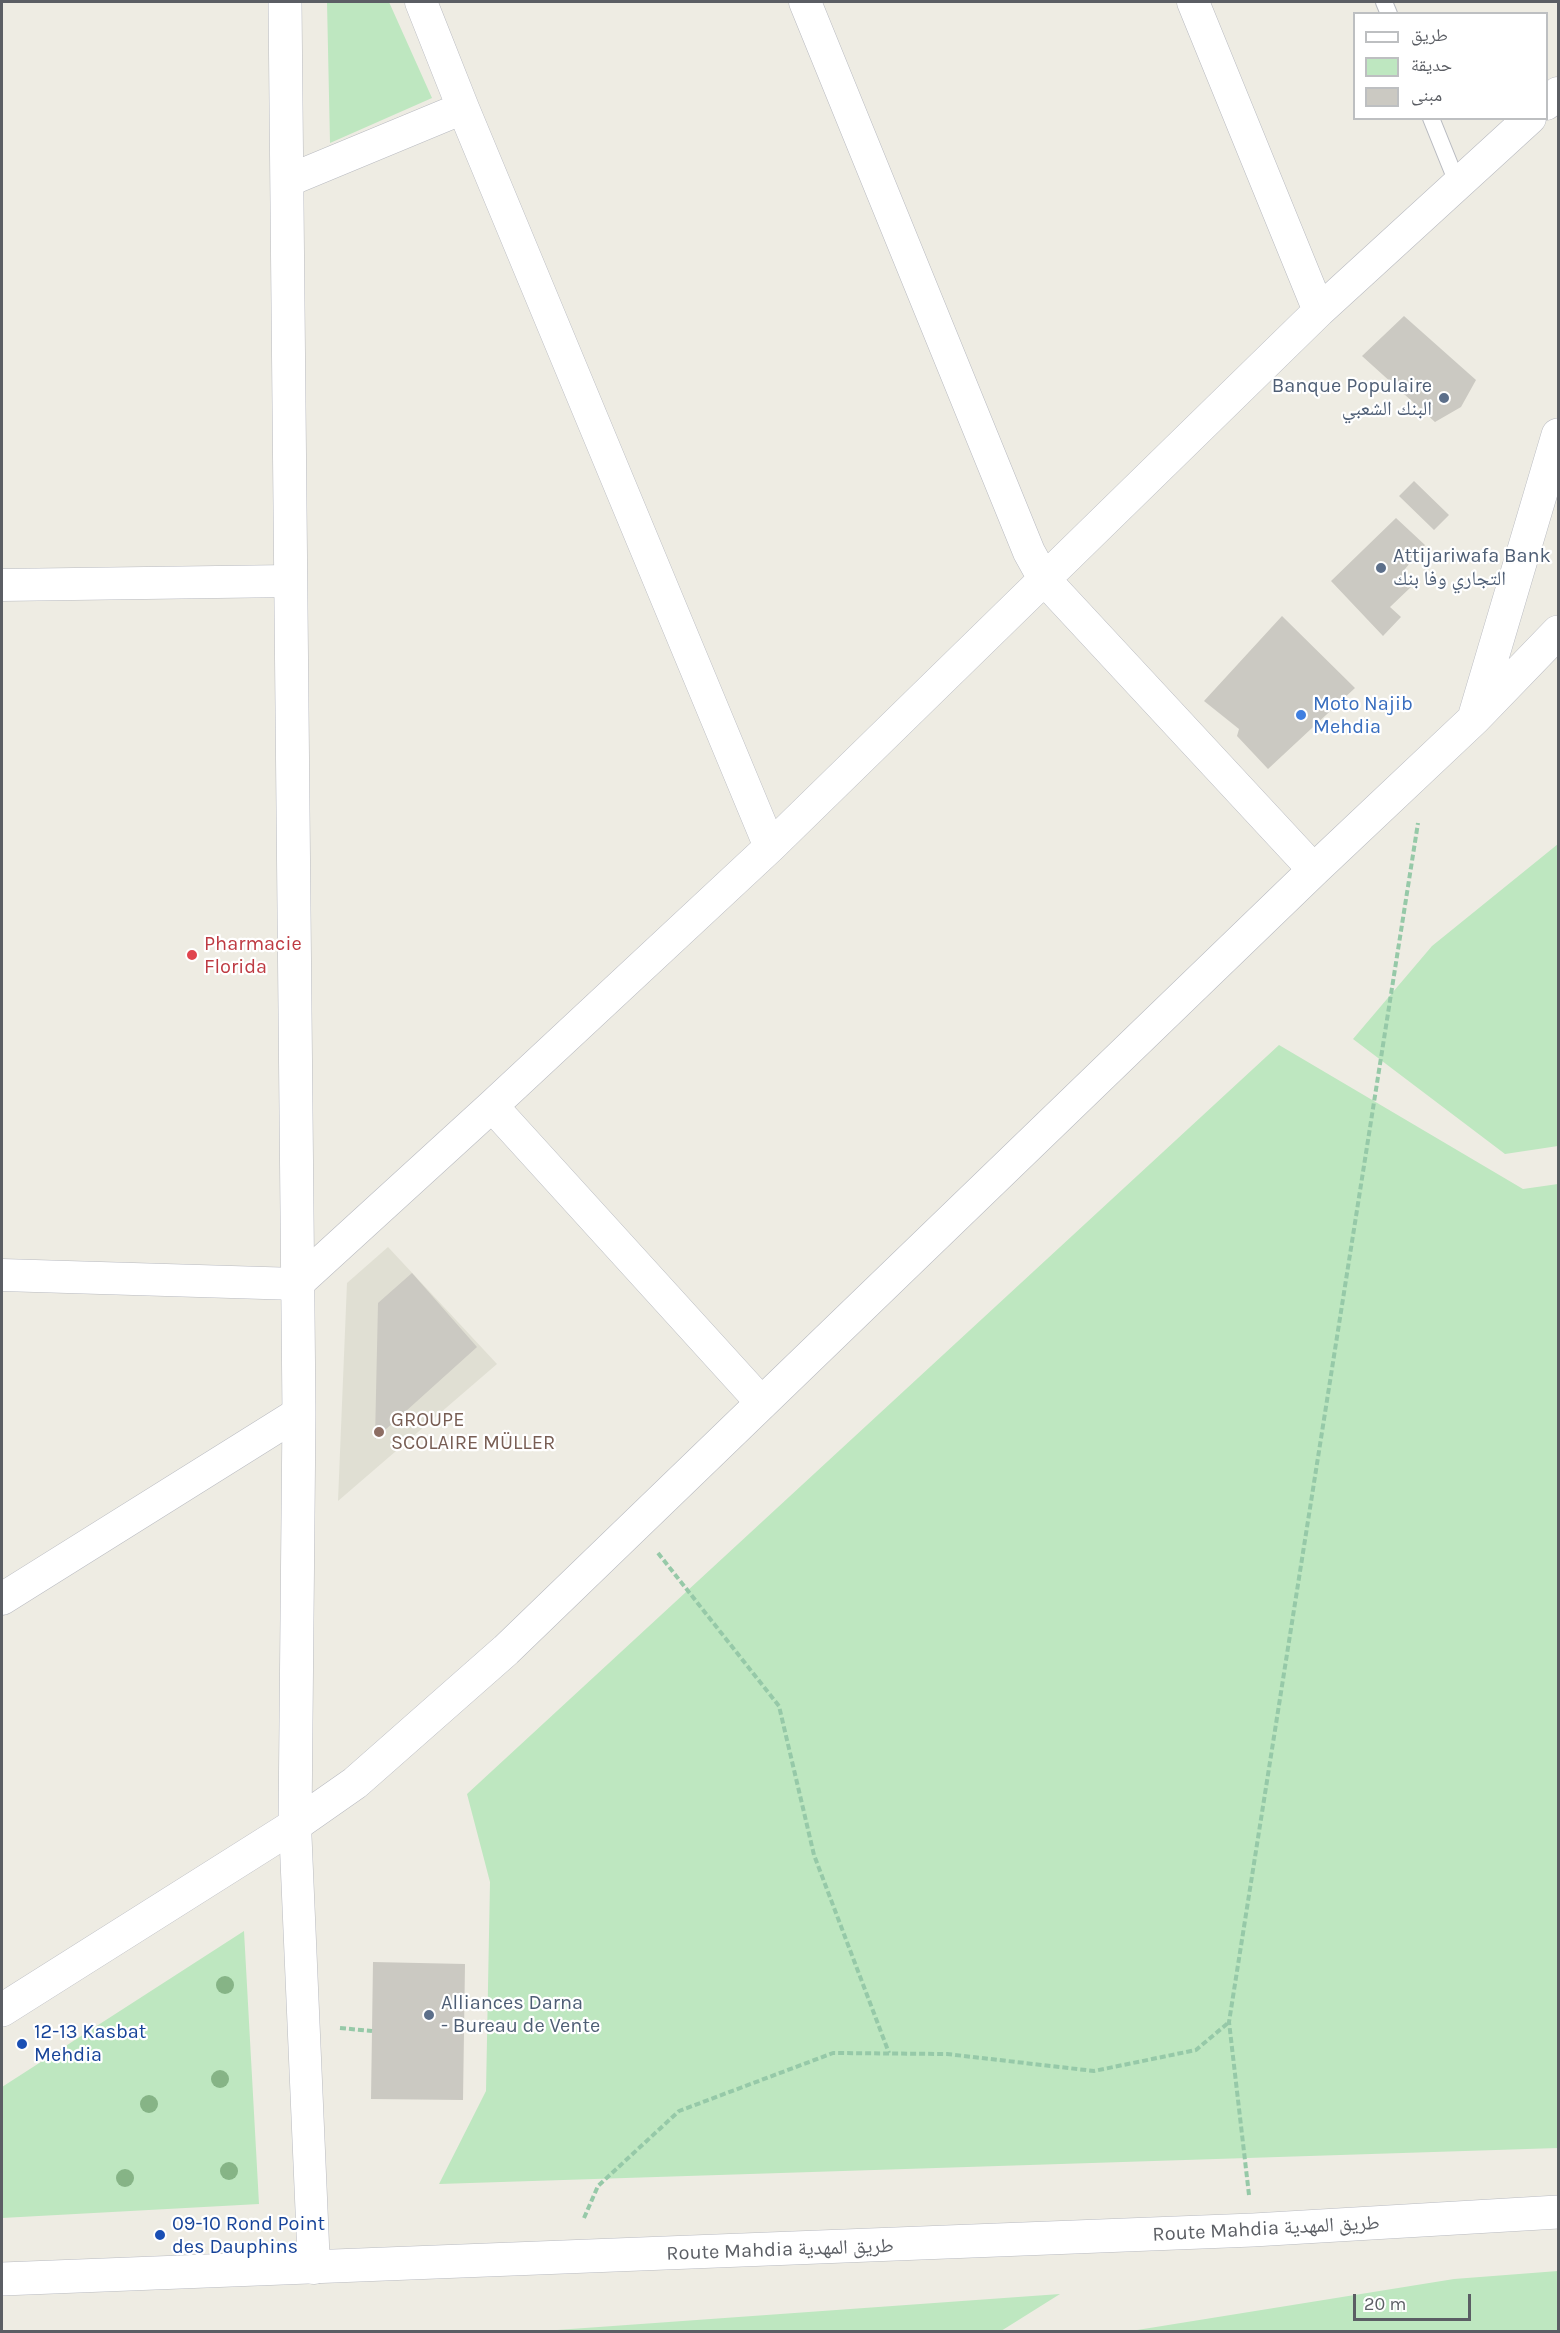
<!DOCTYPE html>
<meta charset="utf-8">
<style>
body{margin:0}
#map{position:relative;width:1560px;height:2333px;overflow:hidden;background:#eeece3;font-family:Karla,"Noto Naskh Arabic",sans-serif}
canvas{display:block}
.frame{position:absolute;inset:0;border:3px solid #5b5e64;pointer-events:none}
.legend{position:absolute;left:1353px;top:12px;width:195px;height:108px;box-sizing:border-box;background:#fff;border:2px solid #bdbfc1;margin:0;padding:8px 10px;list-style:none;font-size:18px;color:#5b5e64}
.legend li{display:flex;align-items:center;gap:12px;height:30px}
.legend b{width:30px;border:2px solid #bdbfc1}
.scale{position:absolute;left:1353px;top:2294px;width:118px;height:27px;box-sizing:border-box;border:3px solid #5b5e64;border-top:0;padding-left:8px;font-size:18px;line-height:21px;white-space:nowrap;color:#5b5e64;-webkit-text-stroke:4px #fff;paint-order:stroke}
</style>
<div id="map">
<canvas width="1560" height="2333"></canvas>
<div class="frame"></div>
<ul class="legend">
<li><b style="height:8px;background:#fff"></b>طريق</li>
<li><b style="height:16px;background:#bee7c0"></b>حديقة</li>
<li><b style="height:16px;background:#cbc9c2"></b>مبنى</li>
</ul>
<div class="scale">20 m</div>
</div>
<script>
const c = document.querySelector('canvas').getContext('2d');
c.lineJoin = 'round';
function fillPath(path, color) { c.fillStyle = color; c.fill(path, 'evenodd'); }
function strokePath(path, color, width, dash) { c.strokeStyle = color; c.lineWidth = width; c.lineCap = dash ? 'butt' : 'round'; c.setLineDash(dash || []); c.stroke(path); }
function label(font, color, halo, rows, align = 'center') {
  c.font = font + ' Karla,"Noto Naskh Arabic",sans-serif'; c.lineWidth = 4.5; c.setLineDash([]); c.textBaseline = 'middle'; c.strokeStyle = halo; c.fillStyle = color; for (const [text, x, y, turn = 0] of rows) {
    c.save(); c.translate(x, y); c.rotate((+turn || 0) * Math.PI / 180); c.textAlign = isNaN(turn) ? turn : align; if (halo) c.strokeText(text, 0, 0); c.fillText(text, 0, 0); c.restore();
  }
}
fillPath(new Path2D(`
 M388 1247 497 1364 338 1501 347 1283Z`), '#e0dfd3');
fillPath(new Path2D(`
 M327 2H389L432 98 330 143Z
 M1558 844V1146L1505 1154 1353 1039 1432 946Z
 M1279 1045 1523 1189 1558 1184V2148L439 2184 486 2091 490 1882 467 1794Z
 M244 1931 259 2204 2 2218V2087Z
 M1558 2271V2331H1131L1454 2279Z
 M1060 2294 1001 2331H543Z`), '#bee7c0');
fillPath(new Path2D(`
 M1404 316 1476 380 1461 407 1435 422 1362 356Z
 M1414 481 1449 515 1434 530 1399 496Z
 M1396 518 1425 545 1405 569 1411 587 1390 607 1401 617 1383 636 1331 581Z
 M1282 616 1355 688 1268 769 1237 736 1239 729 1204 701Z
 M412 1273 477 1347 375 1439 378 1303Z
 M373 1962 465 1964 463 2100 371 2099Z`), '#cbc9c2');
const service = new Path2D(`
 M1384 2 1389 14
 M1431 118 1458 185`);
const minor = new Path2D(`
 M421 2 463 108 770 847
 M805 2 1029 552 1044 579 1314 870
 M1193 2 1319 311
 M1546 104 1558 93
 M287 181 463 108
 M2 585 289 581
 M492 1106 761 1402
 M2 1275 297 1284 492 1106 770 847 1319 311 1530 118
 M2 1599 299 1413
 M295 1825 314 2268`);
const tertiary = new Path2D(`
 M285 2 299 1413 295 1825
 M1475 715 1558 435
 M2 2010 295 1825 355 1783 506 1650 1314 870 1474 719 1558 632
 M2 2279 1253 2230 1558 2212`);
strokePath(service, '#b8bac0', 18);
strokePath(minor, '#b8bac0', 33);
strokePath(tertiary, '#b8bac0', 34);
strokePath(new Path2D(`
 M658 1553 779 1706 814 1855 889 2053
 M340 2028 372 2031
 M1249 2195 1229 2022 1418 823
 M584 2218 598 2186 679 2111 833 2053 947 2054 1094 2071 1196 2050 1228 2023`), '#96c9a8', 4, [6, 3]);
strokePath(service, '#fff', 16);
strokePath(minor, '#fff', 32);
strokePath(tertiary, '#fff', 33);
c.fillStyle = '#86b486';
for (const [x, y] of [
 [225,1985],
 [220,2079],
 [149,2104],
 [229,2171],
 [125,2178]
]) { c.beginPath(); c.arc(x, y, 9, 0, 2 * Math.PI); c.fill(); }
for (const [x, y, r, color] of [
 [1444,398,6,"#5c6f8a"],
 [1381,568,6,"#5c6f8a"],
 [1301,715,6,"#3f7fe0"],
 [192,955,6,"#e0444e"],
 [379,1432,6,"#8d6e63"],
 [429,2015,6,"#5c6f8a"],
 [22,2044,6,"#1a4fb4"],
 [160,2235,6,"#1a4fb4"]
]) { const dot = new Path2D(); dot.arc(x, y, r, 0, 2 * Math.PI); c.fillStyle = color; c.fill(dot); strokePath(dot, '#fff', 2); }
label('20px', '#4e5e75', '#fff', [
 ["Banque Populaire",1432,386,"right"],
 ["البنك الشعبي",1432,409,"right"],
 ["Attijariwafa Bank",1393,556],
 ["التجاري وفا بنك",1393,579],
 ["Alliances Darna",441,2003],
 ["- Bureau de Vente",441,2026]
], 'left');
label('20px', '#366cbe', '#fff', [
 ["Moto Najib",1313,704],
 ["Mehdia",1313,727]
], 'left');
label('20px', '#be3a42', '#fff', [
 ["Pharmacie",204,944],
 ["Florida",204,967]
], 'left');
label('20px', '#785e54', '#fff', [
 ["GROUPE",391,1420],
 ["SCOLAIRE MÜLLER",391,1443]
], 'left');
label('20px', '#164399', '#fff', [
 ["12-13 Kasbat",34,2032],
 ["Mehdia",34,2055],
 ["09-10 Rond Point",172,2224],
 ["des Dauphins",172,2247]
], 'left');
label('20px', '#5b5e64', '#fff', [
 ["Route Mahdia طريق المهدية",1266,2229,-3],
 ["Route Mahdia طريق المهدية",780,2250,-2]
]);
</script>
